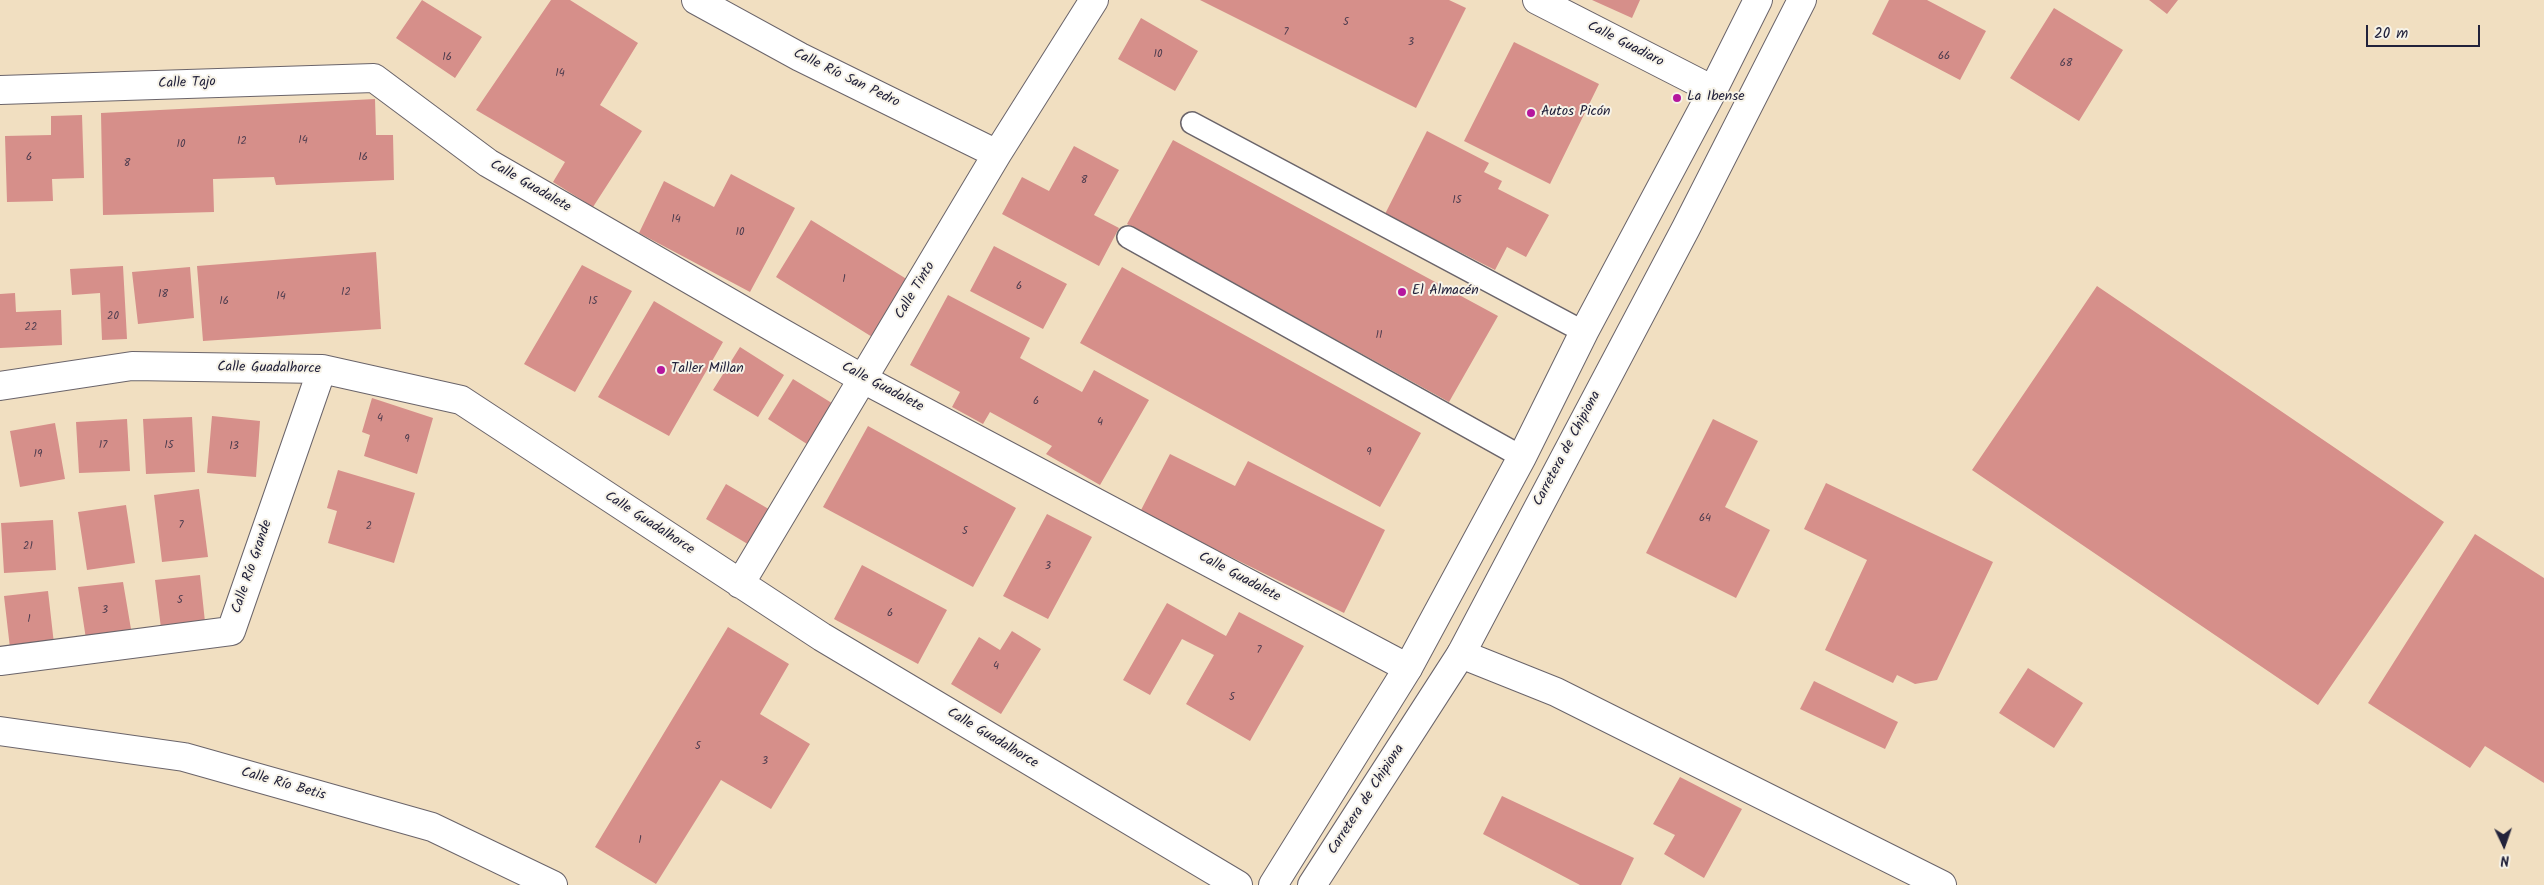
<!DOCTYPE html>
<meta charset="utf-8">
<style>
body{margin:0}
#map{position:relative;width:2544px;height:885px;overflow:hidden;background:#f1dfc1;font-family:Kalam,sans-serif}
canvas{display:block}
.north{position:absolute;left:2479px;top:820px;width:50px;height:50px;-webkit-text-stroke:4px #f7f3e8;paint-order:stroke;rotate:177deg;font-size:14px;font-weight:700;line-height:20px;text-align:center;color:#22223b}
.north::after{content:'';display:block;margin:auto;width:18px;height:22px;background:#22223b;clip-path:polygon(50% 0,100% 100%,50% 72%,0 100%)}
.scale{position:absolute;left:2366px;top:25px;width:114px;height:22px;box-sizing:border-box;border:2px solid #22223b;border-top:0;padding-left:6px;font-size:15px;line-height:18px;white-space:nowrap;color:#22223b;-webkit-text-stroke:4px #f7f3e8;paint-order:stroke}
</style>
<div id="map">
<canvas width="2544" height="885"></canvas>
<div class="north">N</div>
<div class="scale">20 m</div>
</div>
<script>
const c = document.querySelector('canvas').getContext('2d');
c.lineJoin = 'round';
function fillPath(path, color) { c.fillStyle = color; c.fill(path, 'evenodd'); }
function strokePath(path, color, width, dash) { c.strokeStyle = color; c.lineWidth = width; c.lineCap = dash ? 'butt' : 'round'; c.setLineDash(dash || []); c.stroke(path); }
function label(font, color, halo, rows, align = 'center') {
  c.font = font + ' Kalam,sans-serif'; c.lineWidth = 4; c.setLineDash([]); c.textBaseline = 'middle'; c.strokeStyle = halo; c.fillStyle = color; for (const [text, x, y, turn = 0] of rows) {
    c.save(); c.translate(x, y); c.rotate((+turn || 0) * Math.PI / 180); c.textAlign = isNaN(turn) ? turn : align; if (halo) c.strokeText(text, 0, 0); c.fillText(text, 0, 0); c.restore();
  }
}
fillPath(new Path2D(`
 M422 0 482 37 455 78 396 38Z
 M551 0H570L638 43 600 105 642 131 593 207 553 182 565 162 476 110Z
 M1200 0H1449L1466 8 1416 108Z
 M1592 0H1640L1632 18Z
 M1889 0H1927L1986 31 1960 80 1872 34Z
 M2149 0H2178L2167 14Z
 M2054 8 2123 50 2079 121 2010 78Z
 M1141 18 1198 51 1175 91 1118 59Z
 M1514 42 1599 84 1550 184 1464 141Z
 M375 99 376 135H393L394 180 276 185 274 177 213 179 214 212 103 215 101 113Z
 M82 115 84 178 52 179 53 201 7 202 5 136 51 135V116Z
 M1427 131 1489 163 1484 172 1502 181 1498 189 1549 215 1526 257 1507 247 1495 270 1385 214Z
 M1173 140 1498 316 1449 402 1127 224Z
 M1074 146 1119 170 1094 215 1119 228 1099 266 1002 214 1022 177 1049 191Z
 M731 174 795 208 750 292 639 233 664 181 714 207Z
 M811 220 913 283 877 340 776 277Z
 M994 246 1067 284 1043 329 970 291Z
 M376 252 381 329 203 341 197 266Z
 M582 265 632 291 575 392 524 364Z
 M123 266 127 339 102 340 100 293 72 295 70 269Z
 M190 267 194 318 138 324 132 272Z
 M1122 267 1421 433 1380 507 1080 343Z
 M2097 286 2444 522 2318 705 1972 470Z
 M15 293 16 312 61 310 62 345 0 348V294Z
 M948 295 1030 338 1020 358 1082 392 1094 370 1149 400 1100 485 1046 454 1052 446 990 412 983 424 952 407 960 392 910 365Z
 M654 301 723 342 669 436 598 397Z
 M740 347 784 375 758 417 713 390Z
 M793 379 835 405 810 446 768 419Z
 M372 398 433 418 417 474 364 456 370 435 362 432Z
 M212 416 260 421 256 477 207 473Z
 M192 417 195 472 146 474 143 419Z
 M127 419 130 471 79 473 76 422Z
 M1713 419 1758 441 1725 507 1770 530 1736 598 1646 553Z
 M55 423 65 479 20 487 10 431Z
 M868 426 1016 508 973 587 823 507Z
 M1170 454 1235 486 1248 461 1385 530 1344 613 1140 512Z
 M338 470 415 493 394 563 328 543 337 511 327 508Z
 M1826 483 1993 562 1937 680 1915 684 1897 675 1893 683 1825 650 1867 560 1804 529Z
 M726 484 772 511 751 546 706 519Z
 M199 489 208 557 162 562 154 495Z
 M126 505 135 563 87 570 78 512Z
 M1047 514 1092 537 1048 619 1003 596Z
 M53 520 56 570 4 573 1 523Z
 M2475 534 2544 578V783L2485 746 2470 768 2368 703Z
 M862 565 947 610 918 664 834 619Z
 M200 575 205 622 161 628 155 580Z
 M123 582 132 635 86 639 78 587Z
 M48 591 54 644 10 648 4 596Z
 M1167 603 1226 636 1239 612 1304 646 1250 741 1186 704 1214 655 1182 639 1150 695 1123 680Z
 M728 627 789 664 760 714 810 744 771 809 721 780 656 884 595 847Z
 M1012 631 1041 649 1001 714 951 684 979 637 1000 650Z
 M2028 668 2083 703 2054 748 1999 713Z
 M1814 681 1898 722 1885 749 1800 709Z
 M1680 777 1742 809 1704 878 1664 854 1675 835 1653 824Z
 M1502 796 1634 858 1621 885H1580L1483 834Z`), '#d68f8a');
const service = new Path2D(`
 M1192 123 1584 332
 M1128 237 1522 457`);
const minor = new Path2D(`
 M696 0 800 57 997 154
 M1537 0 1713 90
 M0 90 374 78 488 163 772 327 863 379 1408 668
 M0 386 132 366 322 369 461 400 822 637 1238 885
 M740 584 997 154 1094 0
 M1461 654 1556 692 1942 885
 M0 661 231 631 322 369
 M0 731 184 757 432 827 553 885`);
const secondary = new Path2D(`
 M1273 885 1408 668 1522 457 1584 332 1713 90 1758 0
 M1312 885 1461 654 1686 228 1802 0`);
strokePath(service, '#6a646a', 24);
strokePath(minor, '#6a646a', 30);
strokePath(secondary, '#6a646a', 30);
strokePath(service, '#fff', 21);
strokePath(minor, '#fff', 28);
strokePath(secondary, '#fff', 28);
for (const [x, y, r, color] of [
 [1677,98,5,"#b5179e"],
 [1531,113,5,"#b5179e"],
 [1402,292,5,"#b5179e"],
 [661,370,5,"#b5179e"]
]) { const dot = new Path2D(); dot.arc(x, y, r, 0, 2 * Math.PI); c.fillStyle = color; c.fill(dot); strokePath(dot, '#f7f3e8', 2); }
label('11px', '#4f3d4f', null, [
 ["5",1346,23],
 ["7",1286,33],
 ["3",1411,43],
 ["10",1158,55],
 ["66",1944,57],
 ["16",447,58],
 ["68",2066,64],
 ["14",560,74],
 ["14",303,141],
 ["12",242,142],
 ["10",181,145],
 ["6",29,158],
 ["16",363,158],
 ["8",127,164],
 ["8",1084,181],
 ["15",1457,201],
 ["14",676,220],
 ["10",740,233],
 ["1",844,280],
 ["6",1019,287],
 ["12",346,293],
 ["18",163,295],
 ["14",281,297],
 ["16",224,302],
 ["15",593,302],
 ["20",113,317],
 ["22",31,328],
 ["11",1379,336],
 ["6",1036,402],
 ["4",380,419],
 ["4",1100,423],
 ["9",407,440],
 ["17",103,446],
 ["15",169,446],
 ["13",234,447],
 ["9",1369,453],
 ["19",38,455],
 ["64",1705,519],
 ["7",181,526],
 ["2",369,527],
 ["5",965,532],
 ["21",28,547],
 ["3",1048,567],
 ["5",180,601],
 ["3",105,611],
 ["6",890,614],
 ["1",29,620],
 ["7",1259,651],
 ["4",996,667],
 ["5",1232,698],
 ["5",698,747],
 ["3",765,762],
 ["1",640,841]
]);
label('14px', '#22223b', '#f7f3e8', [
 ["Calle Guadiaro",1625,45,27],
 ["Calle Río San Pedro",846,79,26],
 ["Calle Tajo",187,84,-2],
 ["Calle Guadalete",530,187,30],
 ["Calle Tinto",916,291,-59],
 ["Calle Guadalhorce",269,369,1],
 ["Calle Guadalete",882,388,28],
 ["Carretera de Chipiona",1568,449,-62],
 ["Calle Guadalhorce",649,524,33],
 ["Calle Río Grande",253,567,-71],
 ["Calle Guadalete",1239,578,28],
 ["Calle Guadalhorce",992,739,31],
 ["Calle Río Betis",283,785,16],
 ["Carretera de Chipiona",1367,800,-57]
]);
label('14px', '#22223b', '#f7f3e8', [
 ["La Ibense",1687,98],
 ["Autos Picón",1541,113],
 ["El Almacén",1412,292],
 ["Taller Millan",671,370]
], 'left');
</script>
